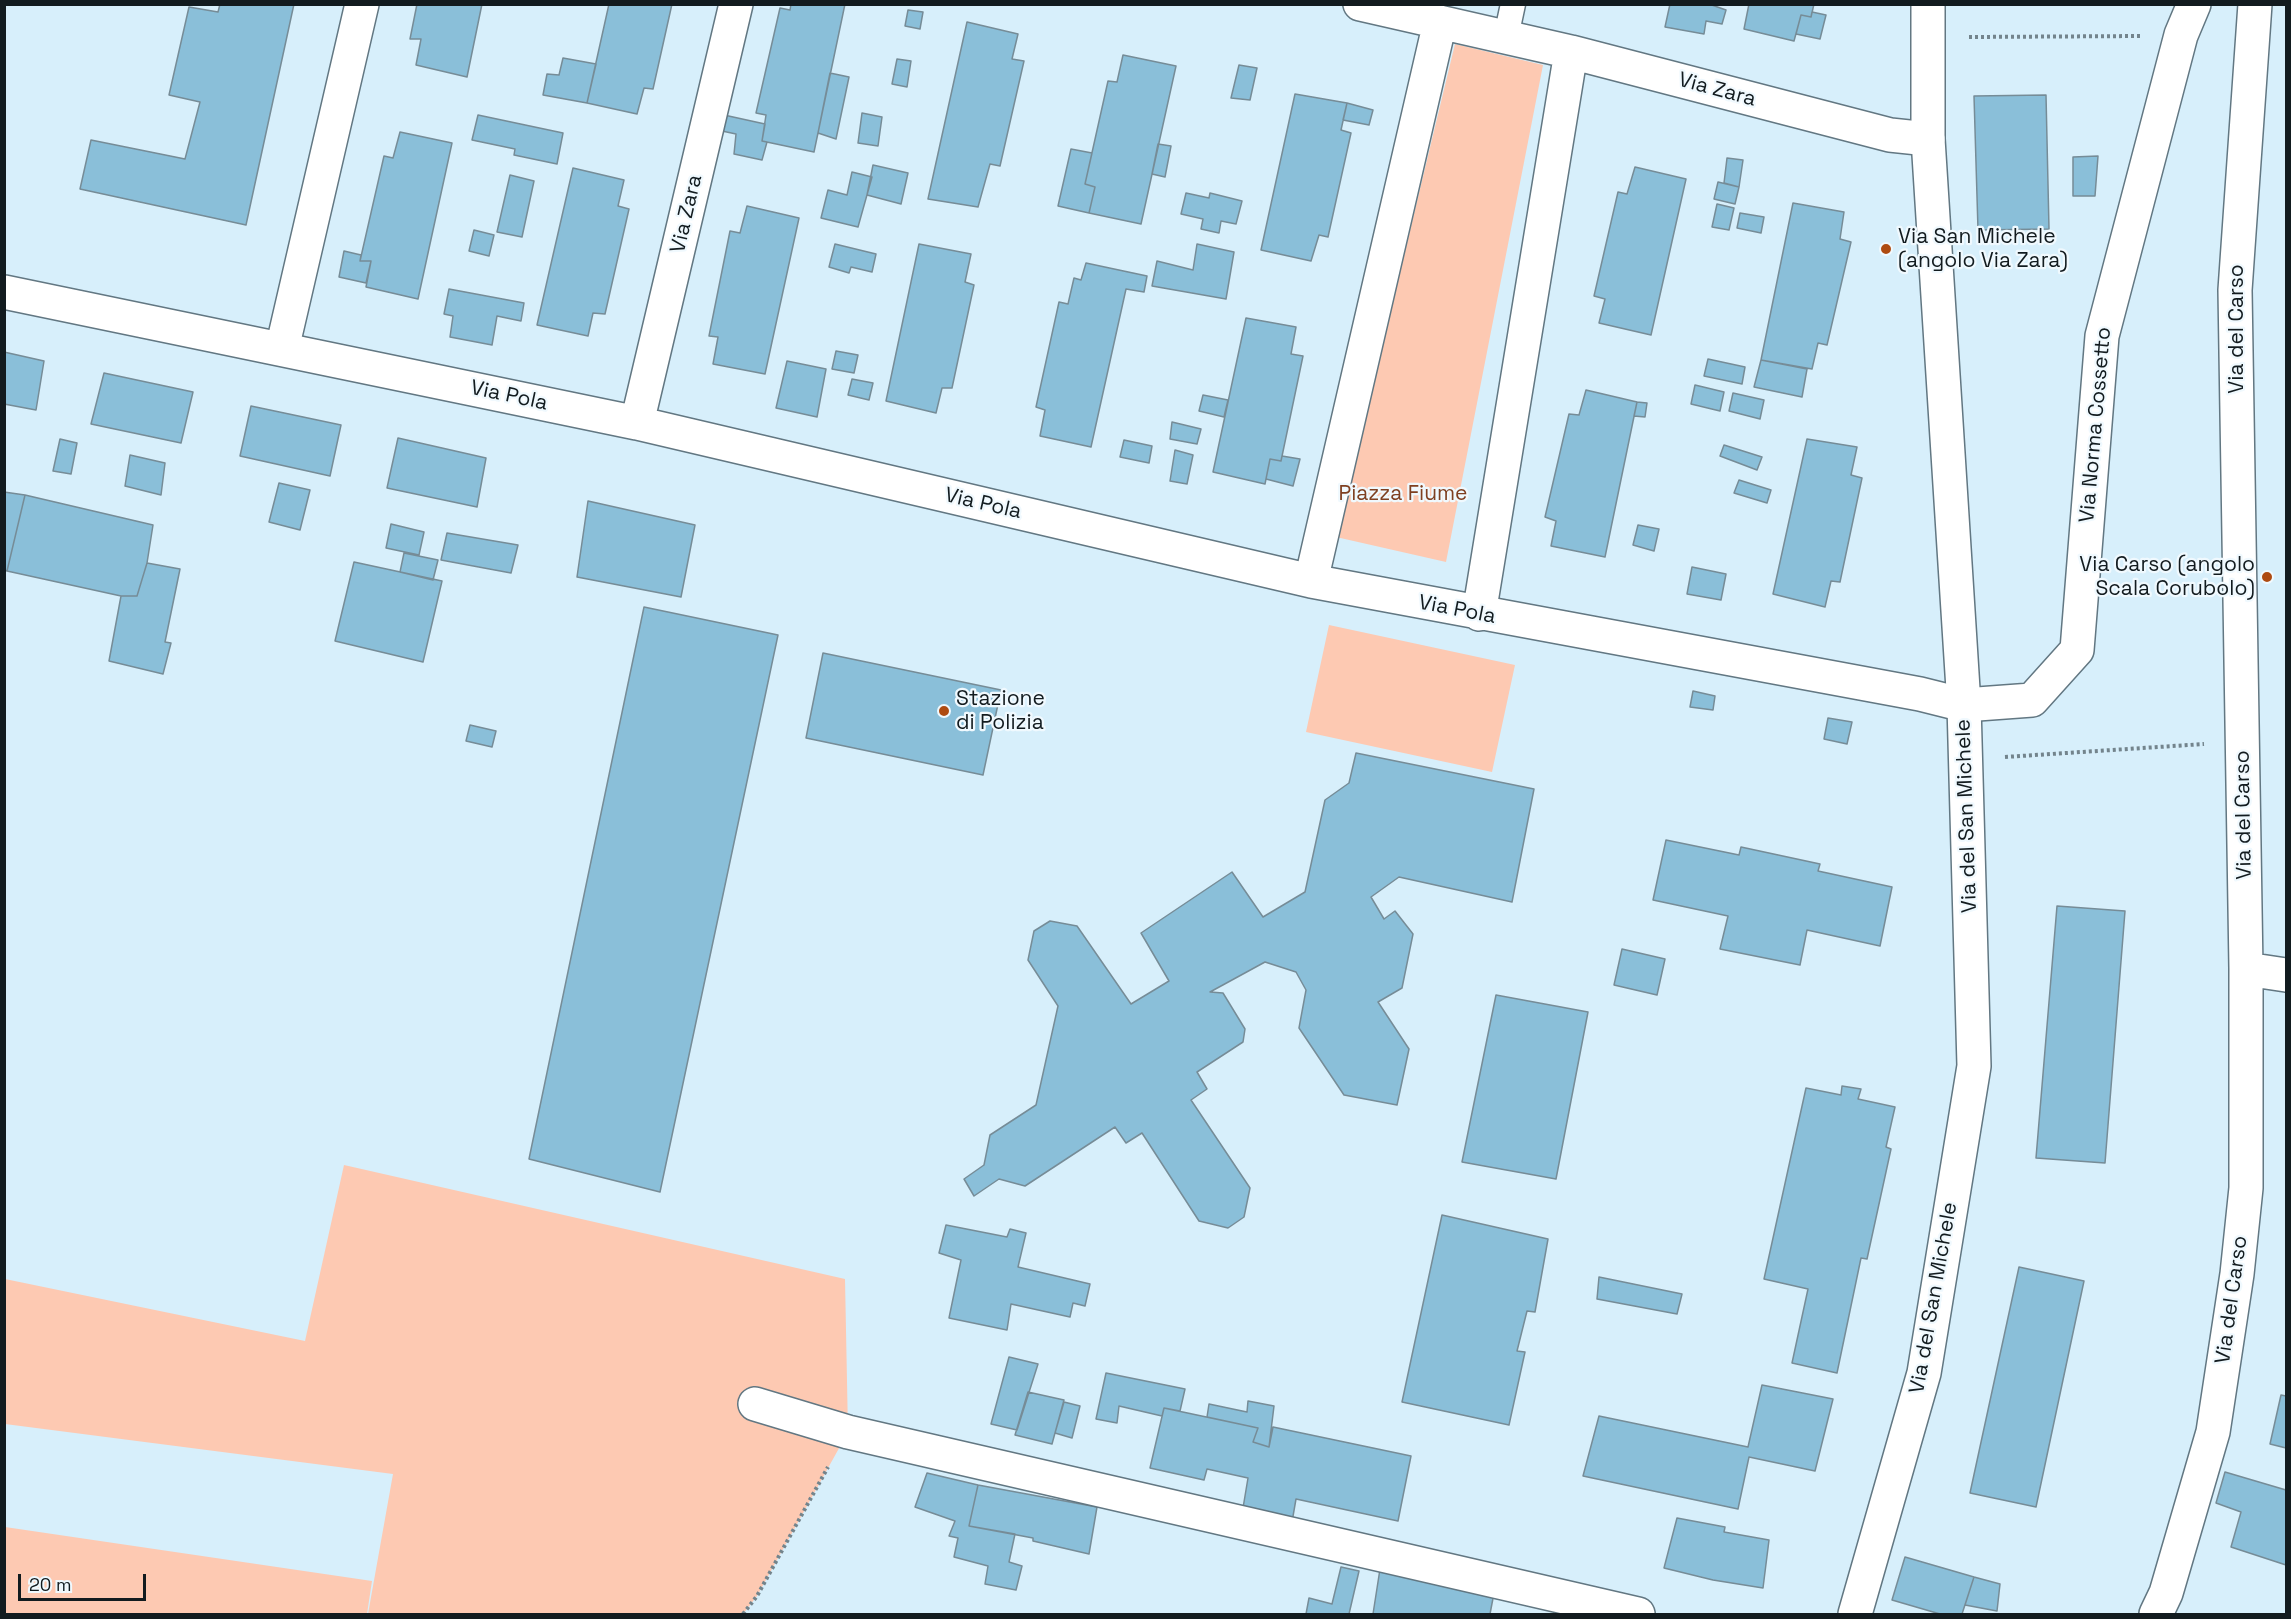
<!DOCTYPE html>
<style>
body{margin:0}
#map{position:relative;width:2291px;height:1619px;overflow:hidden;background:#d7effb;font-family:"Space Grotesk",sans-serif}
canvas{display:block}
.frame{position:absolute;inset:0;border:6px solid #121b1f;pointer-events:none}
.scale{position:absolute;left:18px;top:1574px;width:128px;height:27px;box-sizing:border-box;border:3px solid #121b1f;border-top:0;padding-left:8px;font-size:18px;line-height:21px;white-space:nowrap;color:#121b1f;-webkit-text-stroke:4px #f0f9fe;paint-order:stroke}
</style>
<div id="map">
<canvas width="2291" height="1619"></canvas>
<div class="frame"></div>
<div class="scale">20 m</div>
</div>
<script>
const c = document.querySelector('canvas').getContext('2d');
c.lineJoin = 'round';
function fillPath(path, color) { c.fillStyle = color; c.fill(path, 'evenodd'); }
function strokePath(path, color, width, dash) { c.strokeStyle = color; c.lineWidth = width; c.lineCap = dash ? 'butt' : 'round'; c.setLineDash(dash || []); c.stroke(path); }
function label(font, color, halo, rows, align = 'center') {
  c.font = font + ' "Space Grotesk",sans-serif'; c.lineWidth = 4.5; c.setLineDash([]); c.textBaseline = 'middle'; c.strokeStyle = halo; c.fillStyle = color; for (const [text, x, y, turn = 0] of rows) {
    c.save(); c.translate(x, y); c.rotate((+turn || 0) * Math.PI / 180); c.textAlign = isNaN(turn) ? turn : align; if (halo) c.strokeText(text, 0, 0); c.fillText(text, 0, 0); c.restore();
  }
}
fillPath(new Path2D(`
 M1455 44 1543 65 1446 562 1336 537Z
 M1329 625 1515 665 1492 772 1306 732Z
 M344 1165 845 1279 848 1432 757 1596 743 1614H368L393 1474 5 1424V1279L305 1341Z
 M5 1527 372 1581 367 1614H5Z`), '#fdc9b2');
const building = new Path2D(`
 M220 4H294L246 225 80 189 91 140 185 159 200 102 169 95 189 7 218 12Z
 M417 4H482L467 77 416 65 421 39H410Z
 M609 4H672L653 89 644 88 637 114 587 103Z
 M791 4H845L814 152 762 141 766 115 756 113 780 8 790 10Z
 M1670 4H1709L1726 10 1722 24 1706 21 1704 34 1665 27Z
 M1749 4H1814L1811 17 1801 15 1794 41 1744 29Z
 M908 10 923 12 920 29 905 26Z
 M1812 12 1826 15 1820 39 1796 34 1801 15 1811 17Z
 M967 22 1018 34 1012 59 1024 61 1000 166 990 164 978 207 928 199Z
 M1123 55 1176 66 1141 224 1089 213 1095 187 1085 184 1108 81 1117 82Z
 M563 58 596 64 587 103 543 95 547 74 559 75Z
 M897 59 911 61 907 87 892 84Z
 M1239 65 1257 68 1250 100 1231 98Z
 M830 73 849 77 836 139 818 133Z
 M1295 94 1347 103 1341 130 1351 133 1328 237 1319 235 1311 261 1261 250Z
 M2046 95 2049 229 1978 230 1974 96Z
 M1347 103 1373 110 1369 125 1343 120Z
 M862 113 882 117 878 146 858 143Z
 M478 115 563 133 557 164 514 155 515 149 472 140Z
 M724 115 765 124 762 141 767 142 762 160 734 154 736 134 722 131Z
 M400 132 452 143 418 299 366 287 371 261H360L384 156 393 158Z
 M1158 144 1171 146 1165 177 1152 174Z
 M1071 149 1092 153 1085 184 1095 187 1089 213 1058 206Z
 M2098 156 2095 196H2073V157Z
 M1727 158 1743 160 1739 187 1724 183Z
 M873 165 908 173 901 204 867 195Z
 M1635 167 1686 179 1651 335 1599 323 1605 299 1594 296 1618 192 1627 194Z
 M573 168 624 180 618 206 629 209 605 314 593 313 588 336 537 325Z
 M852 172 872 177 858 227 821 218 828 190 847 195Z
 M510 175 534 181 522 237 497 232Z
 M1718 182 1739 187 1735 204 1714 199Z
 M1186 193 1209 198 1210 193 1242 201 1236 224 1221 221 1219 233 1201 229 1203 219 1181 214Z
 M1793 203 1844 212 1840 239 1851 242 1827 345 1818 343 1812 369 1761 360Z
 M1717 204 1734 208 1729 230 1712 227Z
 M747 206 799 218 765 374 713 364 718 337 709 336 730 231 740 233Z
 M1740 213 1764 217 1761 233 1737 228Z
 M474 230 494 235 489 256 469 251Z
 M835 244 876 254 872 272 851 267 849 273 829 267Z
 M919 244 971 254 965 282 974 285 952 388H942L936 413 886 401Z
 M1197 244 1234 252 1226 299 1152 286 1157 261 1193 270Z
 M344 251 361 255 360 261H371L366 283 339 277Z
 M1086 263 1147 276 1144 292 1126 289 1091 447 1040 436 1045 410 1036 407 1059 302 1068 304 1074 278 1081 280Z
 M449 289 524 303 521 321 497 316 492 345 450 337 453 316 444 314Z
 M1246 318 1296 327 1291 354 1303 356 1281 461 1270 459 1265 484 1213 472Z
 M836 351 858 355 854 373 832 369Z
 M4 352 44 361 36 410 4 404Z
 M1708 359 1745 367 1742 384 1704 376Z
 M1761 360 1807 369 1802 397 1754 387Z
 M787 361 826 369 817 417 776 408Z
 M104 373 193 392 181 443 91 424Z
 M852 379 873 383 869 400 848 395Z
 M1695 385 1724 392 1720 411 1691 404Z
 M1586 390 1637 402 1605 557 1551 546 1556 521 1545 517 1569 414 1579 415Z
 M1733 393 1764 400 1760 419 1729 411Z
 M1203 395 1228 400 1224 417 1199 411Z
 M1637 402 1647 403 1645 417 1634 416Z
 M251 406 341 425 330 476 240 456Z
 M1172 422 1201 429 1197 444 1170 439Z
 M398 438 486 458 477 507 387 488Z
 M60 439 77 443 71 474 53 471Z
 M1807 439 1857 447 1851 475 1862 478 1840 582 1831 581 1825 607 1773 594Z
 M1124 440 1152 446 1149 463 1120 457Z
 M1724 445 1762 457 1757 470 1720 456Z
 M1175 450 1193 455 1187 484 1170 481Z
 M130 455 165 463 161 495 125 486Z
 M1282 456 1300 459 1293 486 1266 479 1270 459 1281 461Z
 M1739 480 1771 490 1767 503 1734 493Z
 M279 483 310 490 300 530 269 522Z
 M4 492 25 495 7 571 4 570Z
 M25 495 153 525 147 563 137 596H121L7 571Z
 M588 501 695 525 681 597 577 577Z
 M391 524 424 532 419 555 386 548Z
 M1638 525 1659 529 1654 551 1633 545Z
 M447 533 518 545 511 573 441 560Z
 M404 553 438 560 433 580 400 572Z
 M354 562 442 581 423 662 335 641Z
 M147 563 180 569 165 642 171 643 163 674 109 661 121 596H137Z
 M1692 567 1726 574 1721 600 1687 594Z
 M644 607 778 635 660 1192 529 1159Z
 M823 653 1001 690 983 775 806 738Z
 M1693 691 1715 696 1713 710 1690 707Z
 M1828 718 1852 722 1847 744 1824 739Z
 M470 725 496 731 492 747 466 741Z
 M1356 753 1534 789 1512 902 1399 877 1371 897 1384 919 1395 911 1413 934 1402 988 1378 1002 1409 1049 1397 1105 1344 1095 1299 1028 1306 990 1296 972 1265 962 1210 992 1223 993 1245 1029 1243 1042 1197 1072 1207 1089 1191 1100 1250 1188 1244 1217 1228 1228 1199 1221 1142 1133 1126 1143 1115 1127 1025 1186 999 1179 974 1196 964 1179 984 1165 990 1135 1036 1105 1058 1006 1028 960 1034 931 1050 921 1077 926 1131 1004 1169 981 1141 933 1232 872 1263 917 1305 892 1325 800 1349 783Z
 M1666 840 1739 855 1741 847 1820 864 1818 871 1892 887 1880 946 1807 930 1800 965 1720 949 1728 916 1653 900Z
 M2057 906 2125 911 2105 1163 2036 1158Z
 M1622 949 1665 959 1657 995 1614 985Z
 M1496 995 1588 1012 1556 1179 1462 1162Z
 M1842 1086 1861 1089 1858 1099 1895 1107 1886 1147 1891 1149 1867 1259 1861 1258 1837 1373 1792 1363 1808 1289 1764 1279 1806 1088 1841 1095Z
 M1442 1215 1548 1239 1535 1312 1527 1311 1517 1351 1525 1352 1509 1425 1402 1402Z
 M946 1225 1007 1237 1010 1229 1026 1233 1018 1267 1090 1284 1085 1306 1073 1303 1070 1317 1011 1304 1007 1330 949 1318 961 1260 939 1253Z
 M2019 1267 2084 1281 2036 1507 1970 1493Z
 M1599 1277 1682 1294 1677 1314 1597 1299Z
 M1009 1357 1038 1364 1017 1430 991 1424Z
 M1106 1373 1185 1389 1180 1411 1164 1408 1162 1416 1119 1406 1117 1423 1096 1419Z
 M1762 1385 1833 1399 1815 1471 1749 1457 1738 1509 1583 1476 1599 1416 1748 1447Z
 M1028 1392 1064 1400 1052 1444 1015 1435Z
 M2281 1395 2286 1396V1448L2270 1444Z
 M1248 1401 1274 1406 1269 1447 1253 1442 1258 1428 1207 1417 1209 1404 1247 1412Z
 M1064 1402 1080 1406 1072 1438 1055 1433Z
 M1164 1408 1258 1428 1253 1442 1269 1447 1273 1427 1411 1456 1398 1521 1296 1499 1292 1522 1242 1514 1248 1478 1207 1469 1204 1480 1150 1468Z
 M2225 1472 2286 1490V1565L2231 1547 2241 1512 2216 1503Z
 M927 1473 978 1485 969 1526 1015 1534 1009 1562 1022 1566 1016 1590 985 1584 988 1566 954 1557 958 1538 949 1536 955 1521 915 1507Z
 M978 1485 1097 1507 1089 1554 1033 1541V1538L969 1526Z
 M1677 1518 1725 1527 1724 1532 1769 1540 1763 1588 1713 1580 1664 1568Z
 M1905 1557 1974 1577 1962 1614H1940L1892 1600Z
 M1341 1567 1359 1571 1349 1614H1306L1309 1598 1332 1604Z
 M1380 1569 1494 1593 1490 1614H1373Z
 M1974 1577 2000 1584 1997 1611 1965 1605Z`);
fillPath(building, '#8abfd9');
strokePath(building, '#768c97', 1.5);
const lane = new Path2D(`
 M1506 37 1513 4`);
const street = new Path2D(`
 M1360 4 1571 52 1890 135 1928 139
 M4 292 637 423 1311 581 1920 694 1964 705 2032 700 2077 650 2102 336 2181 35 2194 4
 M282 349 362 4
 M637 423 736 4
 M1311 581 1440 22
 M1479 614 1571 52
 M2246 969 2286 975
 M755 1404 848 1432 1638 1614
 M2156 1614 2166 1593 2213 1432 2237 1274 2246 1188V969L2235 290 2255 4`);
const secondary = new Path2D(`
 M1855 1614 1924 1373 1974 1066 1964 705 1928 139V4`);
strokePath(lane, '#627782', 27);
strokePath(street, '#627782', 36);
strokePath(secondary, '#627782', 36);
strokePath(new Path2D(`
 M1969 37 2143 36
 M2005 757 2204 744
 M743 1614 757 1596 828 1467`), '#73848c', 4, [3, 3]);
strokePath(lane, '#fff', 24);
strokePath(street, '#fff', 33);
strokePath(secondary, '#fff', 33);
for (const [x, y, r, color] of [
 [1886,249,6,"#ae4b11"],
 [2267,577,6,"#ae4b11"],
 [944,711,6,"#ae4b11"]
]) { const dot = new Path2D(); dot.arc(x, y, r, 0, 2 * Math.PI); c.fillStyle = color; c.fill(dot); strokePath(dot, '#f0f9fe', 2); }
label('21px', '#121b1f', '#f0f9fe', [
 ["Via Zara",1717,90,15],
 ["Via Zara",687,214,-77],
 ["Via del Carso",2237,329,-90],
 ["Via Pola",509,396,12],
 ["Via Norma Cossetto",2096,425,-85],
 ["Via Pola",983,504,13],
 ["Via Pola",1457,610,11],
 ["Via del Carso",2244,815,-91],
 ["Via del San Michele",1967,816,-92],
 ["Via del San Michele",1934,1298,-80],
 ["Via del Carso",2232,1300,-82]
]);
label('21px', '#121b1f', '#f0f9fe', [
 ["Via San Michele",1898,237],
 ["(angolo Via Zara)",1898,261],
 ["Via Carso (angolo",2255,565,"right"],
 ["Scala Corubolo)",2255,589,"right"],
 ["Stazione",956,699],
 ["di Polizia",956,723]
], 'left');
label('21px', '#7f4021', '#f0f9fe', [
 ["Piazza Fiume",1403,494]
]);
</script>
